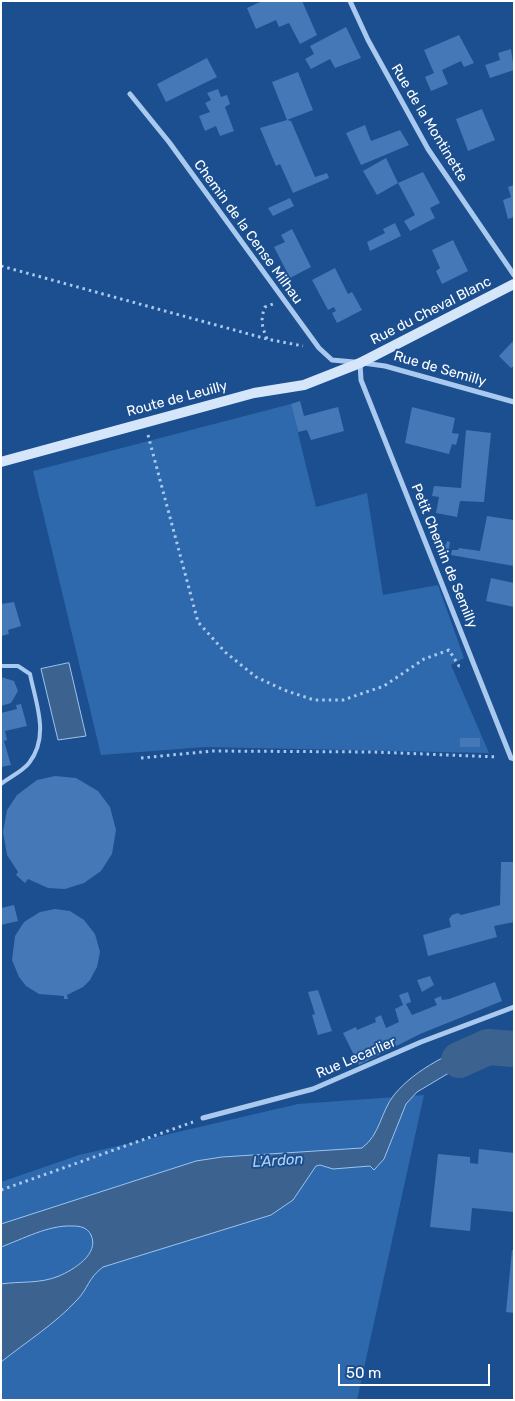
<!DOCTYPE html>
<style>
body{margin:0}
#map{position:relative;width:515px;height:1401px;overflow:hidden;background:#1b4f8f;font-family:Rubik,sans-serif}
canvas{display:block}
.frame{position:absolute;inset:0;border:2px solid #fff;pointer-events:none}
.scale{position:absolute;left:338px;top:1364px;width:152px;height:22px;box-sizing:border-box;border:2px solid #fff;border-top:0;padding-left:6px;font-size:15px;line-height:18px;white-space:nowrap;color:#fff;-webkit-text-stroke:4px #1b4f8f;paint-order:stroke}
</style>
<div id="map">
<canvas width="515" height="1401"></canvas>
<div class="frame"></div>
<div class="scale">50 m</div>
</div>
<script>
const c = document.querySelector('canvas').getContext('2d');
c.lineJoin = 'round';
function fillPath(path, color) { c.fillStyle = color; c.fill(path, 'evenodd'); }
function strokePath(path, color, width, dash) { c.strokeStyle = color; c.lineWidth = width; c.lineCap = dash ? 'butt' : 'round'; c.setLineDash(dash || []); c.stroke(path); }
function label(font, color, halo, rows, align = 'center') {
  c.font = font + ' Rubik,sans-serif'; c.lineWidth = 4; c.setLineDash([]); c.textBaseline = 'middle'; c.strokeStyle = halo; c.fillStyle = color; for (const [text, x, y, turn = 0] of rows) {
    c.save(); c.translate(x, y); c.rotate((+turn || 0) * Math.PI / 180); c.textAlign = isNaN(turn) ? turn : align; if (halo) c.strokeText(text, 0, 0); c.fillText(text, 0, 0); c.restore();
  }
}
fillPath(new Path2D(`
 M291 404 316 507 367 493 383 595 438 585 464 658 451 665 489 753 205 747 101 755 33 471Z
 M424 1095 357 1400H1V1182L79 1155 298 1104Z`), '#2e69ad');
const water = new Path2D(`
 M69 663 86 736 58 740 41 669Z
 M482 1038 506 1042 504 1055H479L417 1092 406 1104 384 1159 374 1170 370 1166 333 1169 320 1165 316 1166 293 1200 271 1215 103 1267C88 1278 88 1289 77 1300 55 1324 26 1342 1 1362V1284C21 1281 40 1284 59 1276 73 1270 100 1254 91 1235 87 1227 80 1226 72 1226 48 1225 23 1239 1 1247V1224L196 1161 222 1157 362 1148C380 1135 381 1111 394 1095 417 1067 451 1054 482 1038Z`);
fillPath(water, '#3c6290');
strokePath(water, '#9cc4f0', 1);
strokePath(new Path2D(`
 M459 1060 488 1047 514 1049`), '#3c6290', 36);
fillPath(new Path2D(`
 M262 1H302L317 35 300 44 289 23 279 27 276 20 256 29 247 8Z
 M346 27 361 58 335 68 330 59 311 69 305 59 314 54 310 46Z
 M459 35 474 63 464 67 461 61 442 70 448 84 431 91 425 77 434 73 424 50Z
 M511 49 514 70 490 78 485 65 500 60 498 53Z
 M207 58 217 77 166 102 157 84Z
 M298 72 313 110 287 120 272 82Z
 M218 89 221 97 227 95 230 104 225 107 234 131 220 136 216 126 205 131 199 116 210 112 205 103 211 100 207 93Z
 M482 109 495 140 468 151 456 119Z
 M287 120 291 121 315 177 327 173 329 178 293 193 280 164 276 166 260 128Z
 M365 125 371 141 400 130 409 145 361 165 346 133Z
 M386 158 398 183 377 195 363 171Z
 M423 172 440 203 430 208 435 218 410 231 404 221 415 215 398 183Z
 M514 185V217L508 219 503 200 511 197 508 187Z
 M290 198 294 206 273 216 268 208Z
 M395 223 401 236 370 251 367 242 385 233 383 229Z
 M292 229 311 267 290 278 274 247 285 242 281 235Z
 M453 240 468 271 442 284 436 271 440 268 432 250Z
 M335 268 348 294 352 292 362 310 337 323 332 313 336 311 334 307 328 310 312 280Z
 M514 340V366L511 368 499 356Z
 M300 401 304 416 338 407 344 431 311 440 307 430 298 432 291 404Z
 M412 407 455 418 452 433 459 434 456 445 452 444 449 454 405 443Z
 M466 430 491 433 484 502 460 501 457 517 436 513 439 497 432 496 434 486 461 488Z
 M487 516 514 520V566L451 555 452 550H458L459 548 480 551Z
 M447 541 450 542 448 555 436 553 438 543 446 545Z
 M491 578 514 583V607L486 601Z
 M14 602 21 626 8 630 9 634 1 636V604Z
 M1 677 14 681 18 691 11 703 1 706Z
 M21 704 27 726 5 731 7 740 4 741 11 765 1 767V713L17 709 16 705Z
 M460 738H480V747H460Z
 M55 776 76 778 98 791 110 807 116 830 112 854 101 871 84 883 65 889 48 888 28 879 25 883 16 875 18 872 7 855 3 832 7 810 17 795 37 780Z
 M501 862H514V922L494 926 497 937 428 956 423 935 451 927 449 919 452 915 458 913 461 915 500 905Z
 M14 905 18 921 1 925V908Z
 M55 909 70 911 84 920 95 934 100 952 97 967 90 980 83 987 67 995 68 999H64V996L39 994 26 986 19 977 12 960 15 936 24 922 40 912Z
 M430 976 434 985 422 992 417 980Z
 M495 982 502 1001 420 1034 359 1065 343 1033 356 1027 357 1030 376 1022 375 1018 381 1015 386 1028 399 1022 395 1009 403 1005 399 995 408 992 411 1002 406 1004 412 1015 437 1005 434 999 441 996 442 1000 449 999Z
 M318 990 332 1031 318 1035 312 1015 315 1014 308 992Z
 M479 1149 514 1153V1212L472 1208 470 1231 430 1227 438 1154 470 1157V1163L478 1164Z
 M512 1250H514V1313L506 1312Z`), '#4478b7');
strokePath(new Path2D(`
 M1 266 267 339 303 346
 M267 339C262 327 260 319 265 307L273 304
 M148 435 198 622 225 652 256 677 284 690 314 700H343L384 686 424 659 449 650 459 666H462
 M141 758 213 751 374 752 498 757
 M1 1190 193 1122`), '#a9c9ee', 3, [2.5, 4]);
strokePath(new Path2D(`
 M1 666H18L30 674C36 704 50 736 29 763 23 771 10 777 1 784`), '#a9c9ee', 4);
strokePath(new Path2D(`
 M350 1 368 40 428 149 514 275
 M130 94 169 142 319 348 332 360 354 362
 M360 363 361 380 511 758 514 759
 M363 363 385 366 514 402
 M203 1118 313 1089 421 1042 514 1007`), '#a9c9ee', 5);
strokePath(new Path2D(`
 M1 462 254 393 304 385 360 363 514 284`), '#d6e6fa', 10);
label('14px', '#fff', '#1b4f8f', [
 ["Rue de la Montinette",429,123,59],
 ["Chemin de la Cense Milhau",248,232,54],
 ["Rue du Cheval Blanc",431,311,-27],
 ["Rue de Semilly",440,369,16],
 ["Route de Leuilly",177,399,-15],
 ["Petit Chemin de Semilly",444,556,68],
 ["Rue Lecarlier",356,1058,-23]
]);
label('italic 15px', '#b5d3f5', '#1b4f8f', [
 ["L'Ardon",278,1161,-4]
]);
</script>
